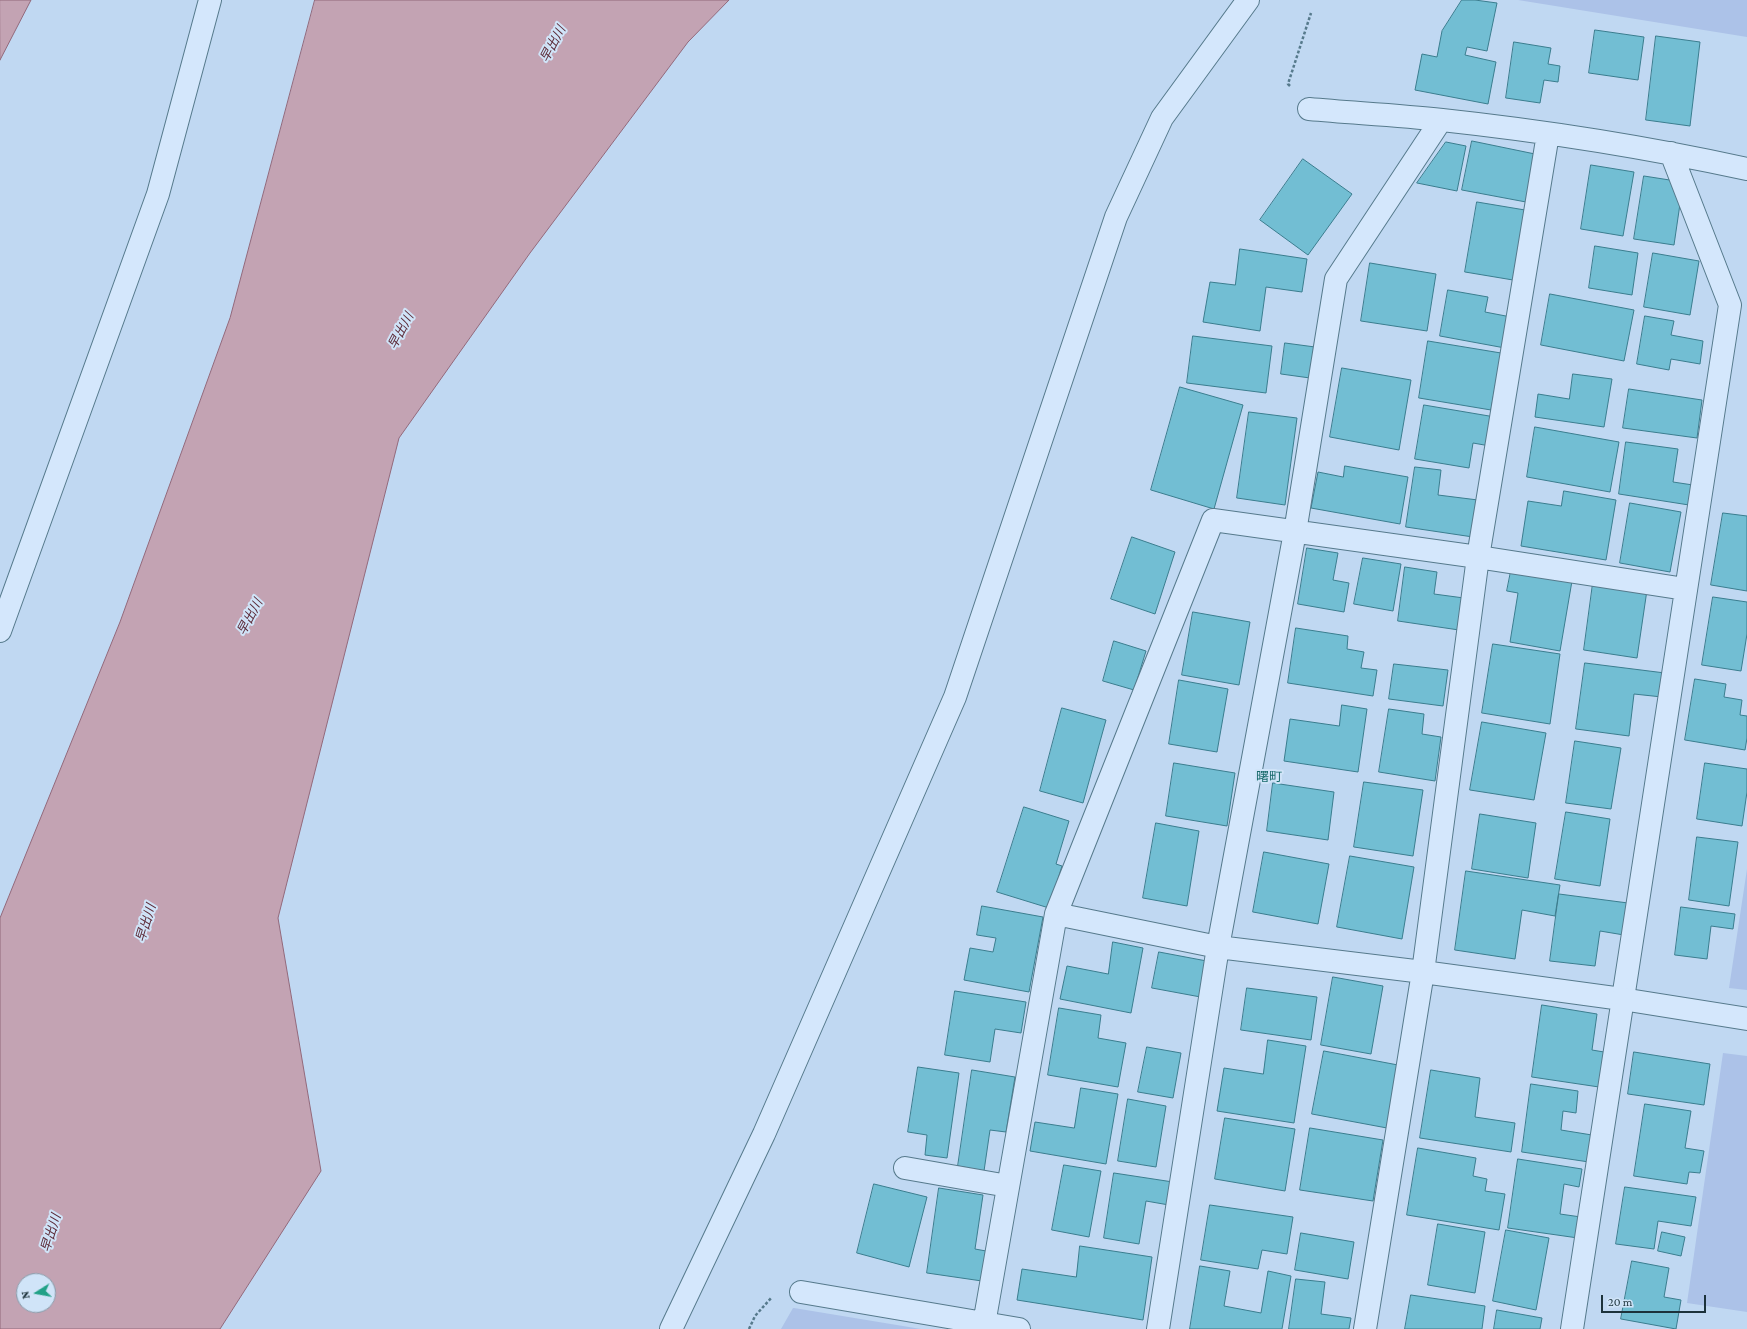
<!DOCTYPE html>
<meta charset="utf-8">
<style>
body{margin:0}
#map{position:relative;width:1747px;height:1329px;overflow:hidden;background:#c0d8f2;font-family:"Crimson Pro",serif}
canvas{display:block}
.north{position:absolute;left:16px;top:1273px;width:40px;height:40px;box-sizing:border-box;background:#d0e4f8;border:1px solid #889dac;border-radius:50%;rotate:259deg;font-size:11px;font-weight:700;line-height:16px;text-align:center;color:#1c323b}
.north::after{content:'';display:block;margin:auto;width:14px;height:18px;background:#21a187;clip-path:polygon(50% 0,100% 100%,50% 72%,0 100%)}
.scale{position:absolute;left:1601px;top:1295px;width:105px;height:18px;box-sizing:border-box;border:2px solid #1c323b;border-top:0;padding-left:5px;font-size:12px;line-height:14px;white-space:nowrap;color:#1c323b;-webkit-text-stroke:3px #d0e4f8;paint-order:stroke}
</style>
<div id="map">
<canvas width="1747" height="1329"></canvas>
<div class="north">N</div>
<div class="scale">20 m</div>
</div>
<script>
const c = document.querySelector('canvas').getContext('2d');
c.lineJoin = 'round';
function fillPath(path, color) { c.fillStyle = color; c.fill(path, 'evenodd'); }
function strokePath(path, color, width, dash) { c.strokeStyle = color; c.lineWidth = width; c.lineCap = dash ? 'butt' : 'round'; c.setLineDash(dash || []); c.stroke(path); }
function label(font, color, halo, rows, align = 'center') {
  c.font = font + ' "Crimson Pro","Noto Sans JP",serif'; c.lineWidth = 4; c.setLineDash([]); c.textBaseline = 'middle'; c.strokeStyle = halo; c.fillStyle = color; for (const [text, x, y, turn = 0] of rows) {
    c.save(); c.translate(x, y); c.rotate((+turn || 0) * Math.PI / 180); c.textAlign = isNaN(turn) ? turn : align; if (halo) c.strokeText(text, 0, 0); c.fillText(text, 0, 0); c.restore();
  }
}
fillPath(new Path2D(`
 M1518 0H1747V37Z
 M1747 869V990L1729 988Z
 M1723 1053 1747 1056V1312L1687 1303Z
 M793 1308H794L921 1329H781Z`), '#acc2e8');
const water = new Path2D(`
 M0 0H31L0 60Z
 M315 0H729L688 42 530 253 399 438 278 918 321 1171 220 1329H0V918L120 622 230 318ZM24 1281H48V1305H24Z`);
fillPath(water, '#c3a3b3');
strokePath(water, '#92697b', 1);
const building = new Path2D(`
 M1462 0H1475L1497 3 1487 51 1467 47 1465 55 1496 62 1488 104 1415 90 1422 54 1437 57 1442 31Z
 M1595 30 1644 37 1638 80 1589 73Z
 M1656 36 1700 42 1690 126 1646 120Z
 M1514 42 1551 48 1548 64 1560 66 1558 82 1544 80 1540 103 1506 98Z
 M1472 141 1535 154 1526 202 1462 190Z
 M1446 142 1466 146 1457 191 1417 183Z
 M1303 159 1352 194 1308 255 1260 220Z
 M1591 165 1634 172 1623 236 1581 229Z
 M1644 176 1676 181 1681 197 1674 245 1634 239Z
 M1477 202 1525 210 1513 280 1465 272Z
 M1595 246 1638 253 1632 295 1589 288Z
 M1240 249 1307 259 1302 292 1266 287 1260 331 1203 322 1210 282 1235 285Z
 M1653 253 1699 261 1690 315 1644 307Z
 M1370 263 1436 274 1427 331 1361 321Z
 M1448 290 1488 297 1485 312 1511 317 1505 348 1440 336Z
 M1550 294 1634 310 1624 361 1541 345Z
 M1645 316 1674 321 1671 335 1703 341 1700 364 1671 359 1669 370 1637 364Z
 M1193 336 1272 346 1266 393 1187 383Z
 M1428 341 1501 353 1491 410 1419 398Z
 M1285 343 1315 347 1310 378 1281 374Z
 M1342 368 1411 380 1399 450 1330 437Z
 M1573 374 1612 379 1604 427 1535 417 1538 394 1569 399Z
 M1180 387 1243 405 1214 509 1151 490Z
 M1629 389 1702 400 1697 438 1623 428Z
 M1424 405 1495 417 1490 446 1473 443 1469 468 1415 459Z
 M1249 412 1297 418 1285 505 1237 498Z
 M1535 427 1619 442 1610 492 1527 477Z
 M1626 442 1678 449 1673 482 1693 485 1689 505 1619 494Z
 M1345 466 1408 477 1400 524 1311 508 1318 472 1343 477Z
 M1415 467 1441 470 1438 495 1478 500 1473 537 1406 527Z
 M1564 491 1616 500 1606 560 1521 546 1528 501 1561 506Z
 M1630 503 1681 512 1670 572 1620 563Z
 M1723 513 1747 516V591L1711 585Z
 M1132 537 1175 552 1155 614 1111 599Z
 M1307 548 1338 553 1333 580 1349 583 1344 612 1298 604Z
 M1363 558 1401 564 1393 611 1354 604Z
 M1405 567 1437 572 1434 594 1464 598 1459 630 1398 621Z
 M1511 571 1572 581 1560 651 1510 642 1518 593 1507 591Z
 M1593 583 1647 590 1637 658 1584 650Z
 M1713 597 1747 602V634L1741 671 1702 665Z
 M1193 612 1250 622 1239 685 1182 675Z
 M1296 628 1348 636 1347 649 1364 652 1361 668 1377 670 1373 696 1288 683Z
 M1114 641 1146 651 1134 690 1103 681Z
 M1493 644 1560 654 1550 724 1482 713Z
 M1585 663 1665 673 1662 697 1634 694 1629 736 1576 729Z
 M1394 664 1448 670 1443 706 1389 699Z
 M1695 679 1726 684 1724 697 1742 700 1740 715 1747 716V738L1745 750 1685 740Z
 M1179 680 1228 689 1217 752 1169 744Z
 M1342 705 1367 709 1358 772 1284 761 1290 719 1339 726Z
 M1062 708 1106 720 1083 803 1040 791Z
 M1389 709 1424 714 1422 734 1441 737 1435 781 1379 772Z
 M1482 722 1546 733 1534 800 1470 790Z
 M1575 741 1621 748 1611 809 1566 803Z
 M1174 763 1235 773 1227 826 1166 816Z
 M1705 763 1747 769V792L1742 826 1697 819Z
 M1364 782 1423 790 1413 856 1354 847Z
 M1273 783 1334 792 1328 840 1267 831Z
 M1024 807 1069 821 1056 864 1062 866 1049 908 997 892Z
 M1566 812 1610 819 1600 886 1555 879Z
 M1480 814 1536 823 1528 878 1472 869Z
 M1156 823 1199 831 1187 906 1143 898Z
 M1697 837 1738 842 1729 906 1689 900Z
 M1264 852 1329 864 1318 924 1253 912Z
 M1350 856 1414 867 1402 939 1337 927Z
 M1466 871 1560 885 1555 916 1522 910 1515 959 1455 950Z
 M1559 894 1628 903 1624 935 1600 931 1595 966 1550 961Z
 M982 906 1043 917 1029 992 964 980 970 948 993 952 996 938 977 935Z
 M1681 907 1735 914 1733 929 1711 926 1707 959 1675 955Z
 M1113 942 1143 948 1131 1013 1060 999 1067 966 1108 974Z
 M1159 952 1212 962 1206 998 1152 988Z
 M1333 977 1383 986 1371 1054 1321 1045Z
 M1247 988 1317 997 1311 1040 1241 1030Z
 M955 991 1026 1002 1021 1033 995 1029 990 1062 945 1055Z
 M1542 1005 1597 1014 1592 1050 1604 1052 1599 1087 1532 1077Z
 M1059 1008 1101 1015 1098 1038 1126 1043 1118 1087 1048 1075Z
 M1268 1040 1306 1046 1294 1123 1217 1111 1224 1068 1263 1074Z
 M1147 1047 1181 1053 1173 1098 1138 1092Z
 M1324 1051 1398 1065 1387 1128 1312 1114Z
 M1634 1052 1710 1064 1704 1105 1628 1094Z
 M918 1067 959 1073 947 1158 925 1155 927 1135 908 1132Z
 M972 1070 1015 1077 1006 1132 990 1130 984 1171 958 1166Z
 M1431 1070 1480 1078 1475 1117 1515 1123 1511 1152 1420 1138Z
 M1531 1084 1578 1091 1576 1113 1563 1111 1561 1130 1592 1135 1589 1162 1522 1152Z
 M1081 1088 1118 1094 1106 1164 1030 1151 1035 1122 1074 1128Z
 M1128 1099 1166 1106 1156 1167 1118 1161Z
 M1645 1104 1691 1111 1685 1148 1704 1151 1700 1173 1689 1172 1687 1184 1634 1176Z
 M1225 1118 1295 1129 1285 1191 1215 1179Z
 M1310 1128 1383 1140 1373 1201 1300 1190Z
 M1418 1148 1476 1158 1473 1176 1487 1179 1485 1191 1505 1194 1499 1230 1407 1215Z
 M1518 1159 1582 1169 1579 1187 1564 1184 1560 1214 1581 1217 1578 1238 1508 1228Z
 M1064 1165 1101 1171 1089 1237 1052 1230Z
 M1114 1173 1173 1182 1169 1205 1146 1201 1139 1244 1104 1238Z
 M874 1184 927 1197 909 1267 857 1253Z
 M1625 1187 1696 1197 1691 1226 1658 1221 1654 1249 1616 1244Z
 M939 1188 983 1195 975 1249 986 1251 982 1281 927 1273Z
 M1210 1205 1293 1217 1287 1254 1262 1250 1258 1269 1201 1260Z
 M1438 1224 1485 1232 1475 1293 1428 1285Z
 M1506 1230 1549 1238 1536 1310 1493 1301Z
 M1662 1232 1685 1237 1681 1256 1658 1251Z
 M1301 1233 1354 1242 1348 1279 1295 1270Z
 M1080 1246 1152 1257 1143 1320 1017 1300 1022 1269 1076 1277Z
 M1632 1261 1669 1268 1664 1297 1681 1300 1676 1329 1621 1319Z
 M1200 1266 1230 1271 1224 1306 1261 1313 1268 1271 1291 1276 1282 1329H1190Z
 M1296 1279 1325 1282 1321 1314 1351 1318 1349 1329H1289Z
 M1411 1295 1485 1306 1482 1329H1405Z
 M1497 1310 1542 1318 1540 1329H1494Z`);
fillPath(building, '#72bed3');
strokePath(building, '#3a7d8e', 1);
const minor = new Path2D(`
 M1309 109C1353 113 1398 115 1442 120 1544 131 1646 147 1747 169
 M0 631 158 194 210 0
 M1056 914 1218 947 1423 972 1622 999
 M905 1168 1008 1186
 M801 1292 1019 1329
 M984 1324 1056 914 1213 520 1478 557 1685 589
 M671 1329 764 1134 955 697 1116 217 1162 118 1248 0
 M1158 1329 1218 947 1295 532 1336 279 1441 120
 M1365 1329 1423 972 1478 557 1548 134
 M1572 1329 1730 305 1671 153`);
const tertiary = new Path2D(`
 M1622 999 1747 1019`);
strokePath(minor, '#567a8c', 24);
strokePath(tertiary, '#567a8c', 24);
strokePath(new Path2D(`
 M1290 86 1288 84 1311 13
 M749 1329 755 1316 772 1297`), '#567a8c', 2.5, [3, 2]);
strokePath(minor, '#d4e7fc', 22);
strokePath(tertiary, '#d4e7fc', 22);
label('italic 13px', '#5c2a37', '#d0e4f8', [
 ["早出川",553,44,-62],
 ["早出川",401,331,-62],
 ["早出川",250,617,-62],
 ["早出川",146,923,-73],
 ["早出川",51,1233,-73]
]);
label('13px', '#176a6b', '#d0e4f8', [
 ["曙町",1269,777]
]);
</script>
